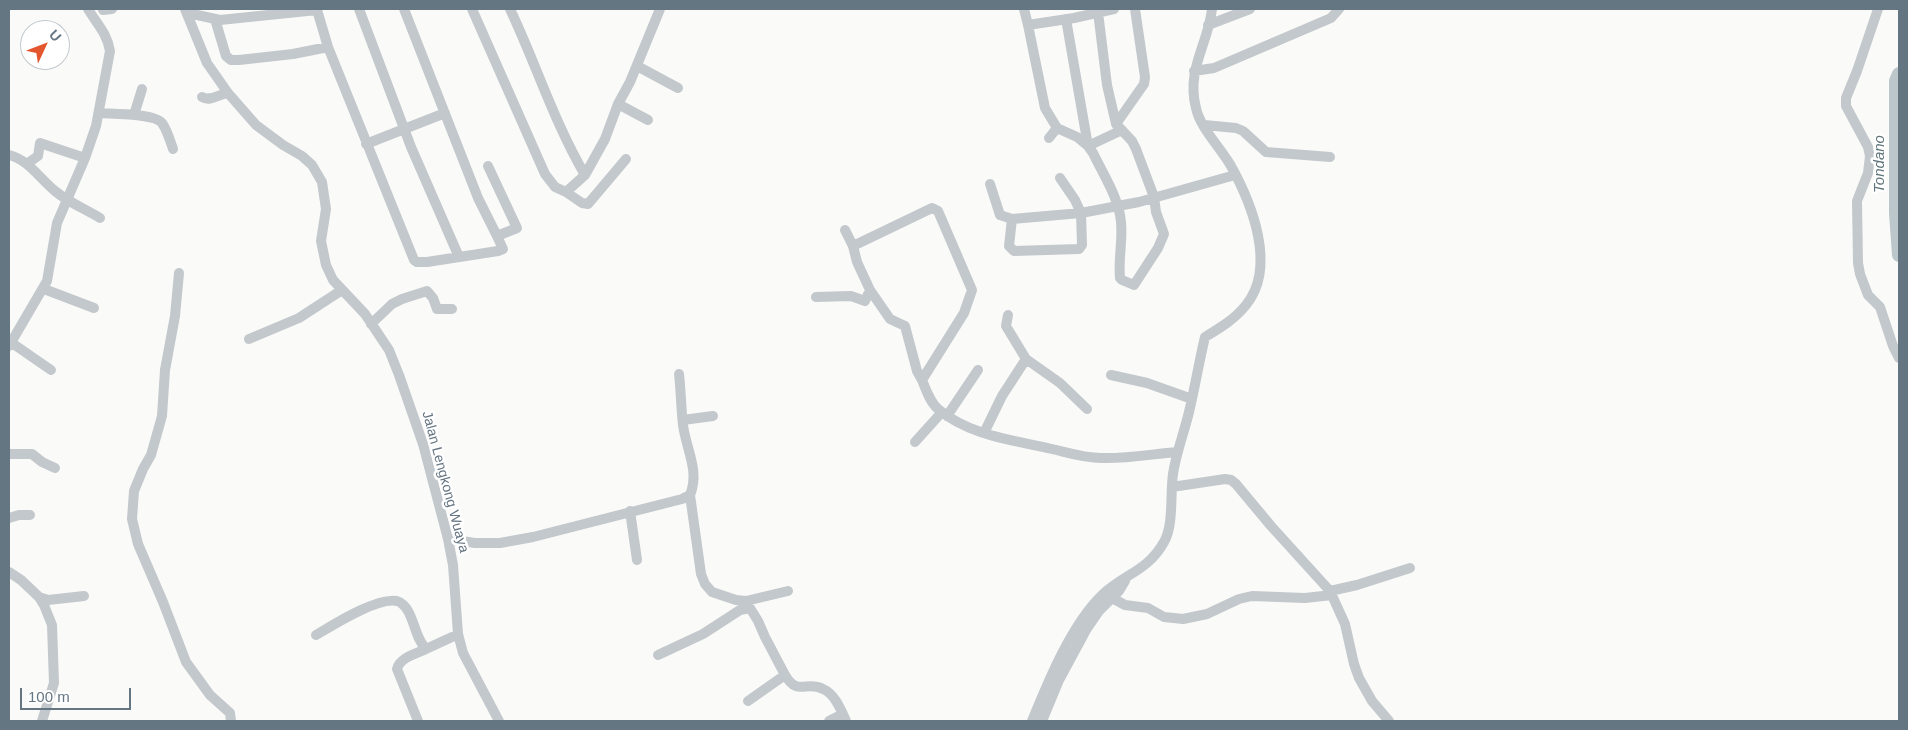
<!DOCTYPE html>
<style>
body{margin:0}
#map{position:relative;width:1908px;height:730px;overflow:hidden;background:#fafaf8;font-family:Helvetica,sans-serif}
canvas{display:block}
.frame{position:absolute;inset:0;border:10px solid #657683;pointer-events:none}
.north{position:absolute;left:20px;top:20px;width:50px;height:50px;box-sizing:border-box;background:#fff;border:1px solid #c1c8cd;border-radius:50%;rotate:47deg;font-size:14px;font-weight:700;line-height:20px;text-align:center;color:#657683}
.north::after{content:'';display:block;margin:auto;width:18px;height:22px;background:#e4572e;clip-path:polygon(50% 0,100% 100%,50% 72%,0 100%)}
.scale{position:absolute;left:20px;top:688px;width:111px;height:22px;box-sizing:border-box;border:2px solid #657683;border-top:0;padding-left:6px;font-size:15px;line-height:18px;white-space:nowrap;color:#657683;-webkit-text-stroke:4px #fff;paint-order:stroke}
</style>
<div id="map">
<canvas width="1908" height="730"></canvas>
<div class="frame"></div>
<div class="north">U</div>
<div class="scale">100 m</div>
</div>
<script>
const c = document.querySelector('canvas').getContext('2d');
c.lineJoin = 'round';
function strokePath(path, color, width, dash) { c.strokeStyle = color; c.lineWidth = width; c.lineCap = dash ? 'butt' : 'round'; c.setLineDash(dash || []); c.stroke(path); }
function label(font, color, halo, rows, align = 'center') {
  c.font = font + ' Helvetica,sans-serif'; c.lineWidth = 5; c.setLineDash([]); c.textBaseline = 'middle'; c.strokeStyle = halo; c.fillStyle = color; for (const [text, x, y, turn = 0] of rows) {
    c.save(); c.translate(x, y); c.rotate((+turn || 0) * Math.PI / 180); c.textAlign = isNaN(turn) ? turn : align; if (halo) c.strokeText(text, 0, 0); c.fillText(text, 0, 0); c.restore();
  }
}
strokePath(new Path2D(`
 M1899 74 1896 81V213L1899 255`), '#bbc7cb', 14);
strokePath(new Path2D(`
 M185 9 207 63 228 93 256 125 283 145 302 156 312 165 322 182 326 209 321 241 326 265 333 280 365 314 389 350 399 375 423 444 448 539 453 565 458 634 463 653 499 721
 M359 9 411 147 459 257
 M404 9 478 198 497 236 517 228 488 166
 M472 9 545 174 555 187 566 192 585 175 605 139 618 104 630 82 660 9
 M510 9C536 64 554 122 585 175
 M1024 9 1028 25 1074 18 1114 9
 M1878 9 1857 71 1846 98V106L1868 147 1870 156 1868 173 1857 201 1858 263 1860 274 1868 295 1880 307 1893 346 1899 358
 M103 10 112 9
 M188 13 220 20 317 10 328 47 414 260 417 262H427L498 251 503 249 497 236
 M215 19 226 56 231 60H239L293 54 328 47
 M1066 19 1088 146 1122 130
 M1028 25 1045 108 1057 128 1077 137 1088 146 1093 153C1103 174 1119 198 1121 222 1123 241 1118 259 1120 278L1122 280 1134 285 1158 248 1164 234 1156 212 1154 197 1136 149 1132 141 1116 124 1107 85 1098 12
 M1208 25 1250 9
 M637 66 678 88
 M1194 71 1214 68 1331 18 1339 9
 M202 97C210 102 219 94 228 93
 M618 104 648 120
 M99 113C112 114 154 113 162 123 167 130 170 140 173 149
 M134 115 142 89
 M1116 124 1144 84 1145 77 1135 9
 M1204 125 1236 128 1243 131 1266 152 1330 157
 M1049 138 1057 128
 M366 144 445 113
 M9 155C29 160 39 178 55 191 68 202 85 209 100 218
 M28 163 38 156 40 143 85 158
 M990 184 1000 215 1012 219 1081 213 1139 202 1235 175
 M566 192 582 203 588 204 626 159
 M1012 219 1009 246 1014 251 1079 249 1082 245 1081 213 1075 200 1060 178
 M845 230 853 246 932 208 938 211 972 290 964 313 922 380C926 390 930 402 938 409 970 436 1014 440 1052 449 1069 453 1084 458 1101 458 1126 459 1152 454 1177 452
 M853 246 857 262 870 290
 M179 273 175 316 165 370 162 416 151 455 143 469 134 491 132 519 138 544 163 602 186 662 210 695 230 713 231 721
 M44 289 94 308
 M816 297 851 296 865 301 870 290 890 319 905 326 917 371 922 380
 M1008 315 1006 326 1026 359 1060 383 1087 409
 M371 324 392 304 402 299 427 291 433 298 437 309H452
 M249 339 299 318 342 290
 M9 341 51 370
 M9 346 47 281 57 223 85 158 96 126 110 51C107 33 97 24 88 9
 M1111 375 1147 383 1192 399
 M947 416 978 370
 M683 420 713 416
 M984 433 1002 396 1026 359
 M915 442 942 412
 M9 454H32L42 462 55 468
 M1172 487 1225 479 1231 480 1236 484 1271 526 1330 591 1345 624 1354 664 1359 678 1372 701 1389 721
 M690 495 701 574 705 584 712 592 736 600 746 601 788 591
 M630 511 637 560
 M9 518 19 515H30
 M448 539 475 543H500L533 537 682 499 690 495C700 471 686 449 683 425 681 408 681 391 679 374
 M9 572 21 580 39 597 44 605 52 625 54 683 42 721
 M1330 591 1357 585 1410 568
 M39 597 48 600 84 596
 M1112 598 1125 605 1148 608 1164 617 1183 619 1207 614 1239 599 1252 596 1305 598 1332 595
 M316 635C333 625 377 597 397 601 401 602 406 607 408 611 415 623 416 639 426 649L452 637
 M658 655 703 634 740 610 750 608 758 621 765 637 785 675
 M748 701 785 675C798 697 806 680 823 689 835 694 841 710 846 721
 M418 721 397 669C400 657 416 654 426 649
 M829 721 843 714
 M1032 721C1048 682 1071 625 1102 595 1124 574 1148 571 1164 542 1174 525 1170 494 1173 474 1176 453 1184 433 1189 412 1195 387 1199 362 1205 337 1220 328 1235 319 1246 305 1277 267 1252 204 1231 166 1221 148 1200 128 1196 108 1186 69 1208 45 1212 9
 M1042 721 1059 680 1086 630 1099 611 1119 591 1125 581`), '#c3c8cc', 10);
label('14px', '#657683', '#fff', [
 ["Jalan Lengkong Wuaya",445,482,75]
]);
label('italic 15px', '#60757c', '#fff', [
 ["Tondano",1880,164,-90]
]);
</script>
